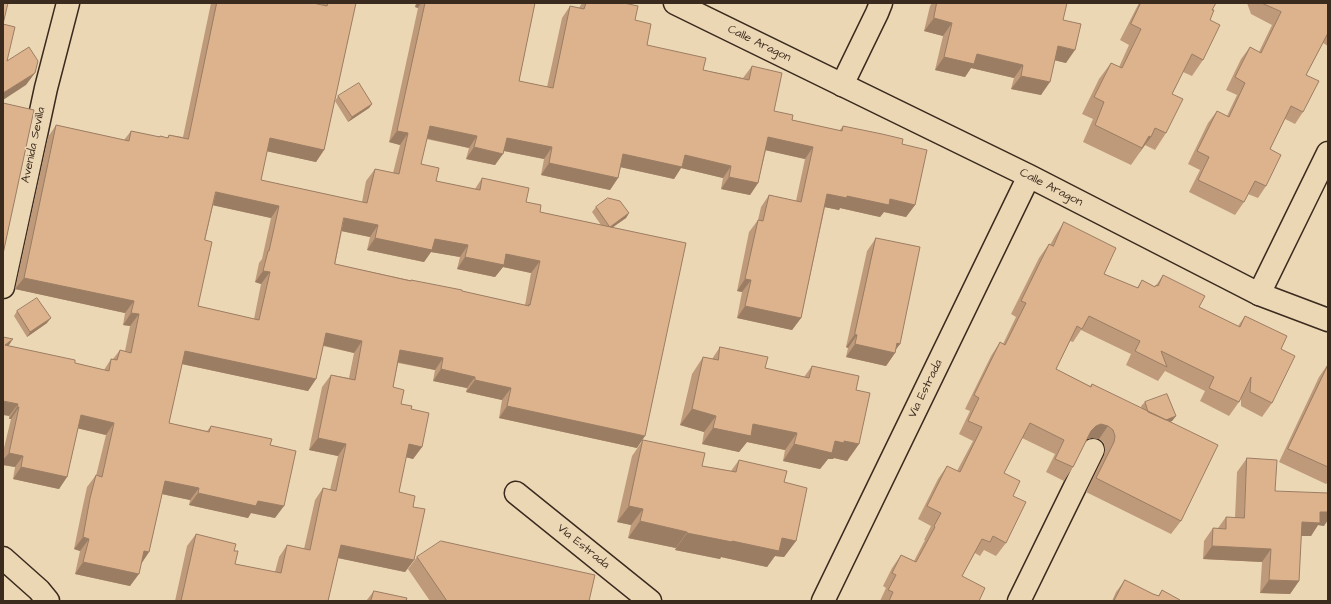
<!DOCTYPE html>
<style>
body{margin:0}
#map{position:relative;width:1331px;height:604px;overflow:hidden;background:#ecd7b5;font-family:"Architects Daughter",sans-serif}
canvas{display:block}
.frame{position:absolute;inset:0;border:4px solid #3b2a1e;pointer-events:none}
</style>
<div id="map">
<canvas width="1331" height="604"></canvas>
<div class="frame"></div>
</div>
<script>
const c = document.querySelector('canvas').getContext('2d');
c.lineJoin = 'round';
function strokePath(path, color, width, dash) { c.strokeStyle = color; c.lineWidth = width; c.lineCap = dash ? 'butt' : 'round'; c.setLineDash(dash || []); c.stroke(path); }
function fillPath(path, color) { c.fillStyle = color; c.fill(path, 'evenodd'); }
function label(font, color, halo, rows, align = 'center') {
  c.font = font + ' "Architects Daughter",sans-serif'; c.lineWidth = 3; c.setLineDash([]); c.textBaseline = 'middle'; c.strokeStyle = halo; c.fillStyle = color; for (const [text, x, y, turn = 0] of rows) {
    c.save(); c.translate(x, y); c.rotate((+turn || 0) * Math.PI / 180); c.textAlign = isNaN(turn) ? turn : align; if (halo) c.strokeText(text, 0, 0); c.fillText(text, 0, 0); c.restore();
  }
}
const street = new Path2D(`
 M842 85 877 13 881 3
 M3 287 46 88 68 3
 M1259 294 1328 153
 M516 493 650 601
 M1019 601 1093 450`);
const secondary = new Path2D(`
 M675 3 1029 176 1259 294 1328 320
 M3 558 39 590 48 601
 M823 601 1029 176`);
strokePath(street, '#3b2a1e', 25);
strokePath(secondary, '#3b2a1e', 25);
strokePath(street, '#ecd7b5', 22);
strokePath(secondary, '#ecd7b5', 22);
fillPath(new Path2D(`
 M211 3H313L322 5V3H356L324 150 316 162 267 151 261 180 362 202 366 181 375 169 393 173 400 145 389 142 418 8 415 7 416 3H415H535L519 81 547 87 562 18 570 6 579 8 582 3H624L635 20 647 45 703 70 743 78 752 66 774 111 792 120 839 131 843 126 902 144 915 205 906 217 884 212 880 217 840 208 839 210 825 207 801 318 792 330 737 318 742 292 737 291 749 232 758 220 761 207 769 195 796 201 805 159 766 150 758 183 750 195 721 189 723 178 681 168 674 179 621 167 618 178 610 190 541 175 544 159 504 151 495 165 466 159 469 148 426 139 421 164 436 181 475 189 482 178 526 202 540 212 601 225 592 212 596 207 629 213 626 218 613 227 637 448 499 418 502 400 466 392 467 388 433 381 435 370 398 363 393 387 401 404 411 409 422 447 413 459 406 457 399 492 413 507 414 560 405 572 338 558 328 601H175L187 546 196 534 234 551 235 564 275 572 279 557 287 545 304 549 315 500 323 488 330 490 338 456 309 450 322 387 331 375 349 378 354 353 323 346 316 379 308 391 182 364 169 423 207 431 211 426 270 445 275 518 251 513 248 518 189 505 190 500 162 494 149 552 141 564 130 586 75 574 80 551 74 549 82 510 87 487 96 475V476L106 435 78 428 67 477 59 489 13 479 15 467 3 465V452L11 419H9V346L75 363 104 370 111 359H113L120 350 125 351 130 326 123 325 125 313 15 289 48 137 56 125 124 140 131 131 159 137 160 136 167 138 169 135 183 137ZM213 205 271 218 262 259 259 263 255 282 261 284 254 319 198 306 205 240ZM342 231 370 237 367 250 424 262 431 252 460 257 457 269 495 277 503 267 531 273 525 305 335 264Z
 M932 3H937L1063 20 1066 63 1055 60 1041 95 1011 89 1014 78 971 68 965 77 935 70 943 36 924 31 930 6Z
 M1139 3H1216L1212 10 1210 20 1203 60 1192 76 1183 72 1172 94 1166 133 1155 150 1145 145 1131 165 1083 142 1093 119 1082 114 1099 79 1111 63 1119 67 1129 45 1120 40Z
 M1247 3H1328V46L1323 43 1306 75 1303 112 1295 124 1285 119 1270 149 1266 186 1258 198 1248 194 1244 202 1235 215 1189 192 1200 170 1188 164 1208 123 1217 111 1227 116 1237 95 1226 90 1241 59 1250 47 1259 52 1272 25 1251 14Z
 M338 96 372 104 369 108 348 122 335 101Z
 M1064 222 1104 274 1137 288 1142 280 1155 287 1163 275 1199 307 1238 326 1245 316 1281 349 1272 403 1262 417 1241 406V397L1239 402 1229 416 1200 401 1205 391 1165 371 1158 381 1126 365 1131 354 1081 330 1073 342 1070 341 1056 369 1090 386 1092 384 1142 409 1141 406 1145 402 1176 416 1172 421 1170 422 1181 521 1171 534 1086 492 1104 455 1105 450 1104 443 1099 439 1092 438 1087 439 1073 467 1064 481 1046 472 1055 454 1022 438 1004 473 1013 496 1006 543 996 556 984 550 980 556 975 553 962 576 979 601H880L886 588 883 586 892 568 901 555 914 561 925 540H924L931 526 918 519 938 479 947 466 957 471 973 441 959 434 970 411 965 409 991 356 1000 342 1003 344 1016 317 1011 314 1039 258 1049 244 1050 245 1055 236Z
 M876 238 900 344 896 349 895 353 886 366 846 357 848 348 846 347 867 251Z
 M17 311 47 323 27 337 14 316Z
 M720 347 765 368 804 377 812 366 856 390 859 444 847 461 834 458 833 459H828L820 469 783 461 785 450 747 442 739 452 702 444 704 432 680 425 692 374 703 357 712 359Z
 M1328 364V482L1326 484 1279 462 1319 377Z
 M643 440 702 466 731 471 739 460 784 482 796 541 784 557 775 556 767 567 721 557 720 559 675 550 676 548 628 538 631 525 617 522 632 456Z
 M1247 458 1275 491 1324 526 1318 525 1311 536H1301L1299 581 1290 594 1260 593 1262 562 1203 559 1204 541 1213 528H1218L1226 517 1235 518 1237 472Z
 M417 557 589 601H430L408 569Z
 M1125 580 1153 594 1158 596 1162 590 1180 601H1112L1116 592Z
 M374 591 406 601H366Z`), '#be9a7a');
fillPath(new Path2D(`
 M417 3H421L418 8 415 7Z
 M934 18 952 23 943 36 924 31Z
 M1058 46 1075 50 1066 63 1049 59Z
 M977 54 1023 65 1014 78 971 68 965 77 935 70 944 57Z
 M35 73 26 85 3 100V93Z
 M1021 76 1050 82 1041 95 1011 89Z
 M372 104 369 108 348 122 352 117Z
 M430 126 477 136 469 148 421 137Z
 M397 131 408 133 400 145 389 142Z
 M1149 136 1151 137 1139 153 1142 148Z
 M768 137 813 147 805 159 760 149Z
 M270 138 324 150 316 162 261 150Z
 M507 138 552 147 544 159 499 150Z
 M474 147 503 154 495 165 466 159Z
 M623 154 685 155 731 166 723 178 681 168 674 179 615 166Z
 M549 163 618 178 610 190 541 175Z
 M729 177 758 183 750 195 721 189Z
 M216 192 279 206 271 218 207 204Z
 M827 194 890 199 915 205 906 217 884 212 880 217 840 208 839 210 819 206Z
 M629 213 626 218 606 232 609 228Z
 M344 218 378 225 370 237 336 230Z
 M375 238 435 239 468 245 460 257 431 252 424 262 367 250Z
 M506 254 540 261 531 273 503 267 495 277 457 269 465 257Z
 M263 271 270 272 261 284 255 282Z
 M24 278 134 301 125 313 15 289Z
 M745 279 751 280 742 292 737 291Z
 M745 306 801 318 792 330 737 318Z
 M131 313 139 314 130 326 123 325Z
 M51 318 47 323 27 337 30 332Z
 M326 333 362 341 354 353 318 344Z
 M855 334 857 335 848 348 846 347Z
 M13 339 5 351V345Z
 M897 343 900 344 894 352 895 353 886 366 846 357 855 344Z
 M400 350 443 358 435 370 392 361Z
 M185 351 316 379 308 391 177 363Z
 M441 369 475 377 467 388 433 381Z
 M475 380 511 388 502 400 466 392Z
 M3 401 18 404 9 416 3 415Z
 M507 406 645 436 637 448 499 418Z
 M17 407H19L11 419H9Z
 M692 409 716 416 704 432 680 425Z
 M81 415 114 423 106 435 72 427Z
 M1176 416 1172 421 1150 429 1153 425Z
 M753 424 797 433 785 450 747 442 739 452 702 444 713 428Z
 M1101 424 1108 426 1099 439 1092 438 1086 439 1091 431 1096 426Z
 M318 438 346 444 338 456 309 450Z
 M835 441H844L859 444 847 461 834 458 833 459H828L820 469 783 461 794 444Z
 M409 444 422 447 413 459 401 456Z
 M9 453 23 456 15 467 3 465V460Z
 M21 467 67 477 59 489 13 479Z
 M165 481 199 488 190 500 157 493Z
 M198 493 258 501 284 506 275 518 251 513 248 518 189 505Z
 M629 506 643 509 631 525 617 522Z
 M1320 512H1328V520L1324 526 1318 525 1311 536H1293L1302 522Z
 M640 521 687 532 676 548 628 538Z
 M687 533 732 541 782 538 796 541 784 557 775 556 767 567 721 557 720 559 675 550Z
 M83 537 89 539 80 551 74 549Z
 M341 545 414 560 405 572 333 557Z
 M1212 546 1271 549 1262 562 1203 559Z
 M144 551 149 552 141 564Z
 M83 562 139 574 130 586 75 574Z
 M1269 580 1299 581 1290 594 1260 593Z`), '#9b7d63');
const building = new Path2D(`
 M3 3H8L3 24 15 27 7 61 29 47 38 61 35 73 3 93Z
 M217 3H313L327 6 328 3H356L324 150 270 138 261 180 367 203 375 169 399 174 408 133 397 131 425 3H535L519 81 553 88 570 6 584 9 586 3H624L638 6 635 20 651 24 647 45 706 58 703 70 749 80 752 66 782 73 774 111 793 115 792 120 842 131 843 126 882 134 903 139 902 144 927 150 915 205 890 199 889 205 847 196V198L827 194 801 318 745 306 751 280 745 279 758 220 763 221 769 195 801 202 813 147 768 137 758 183 729 177 731 166 685 155 682 167 623 154 618 178 549 163 552 147 507 138 503 154 474 147 477 136 430 126 421 164 439 168 436 181 480 190 482 178 529 188 526 202 541 205 540 212 686 243 645 436 507 406 511 388 475 380V377L441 369 443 358 400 350 393 387 404 390 401 404 412 406 411 409 429 413 422 447 409 444 399 492 415 496 413 507 425 509 414 560 341 545 328 601H181L196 534 236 544 234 551H238L235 564 281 573 287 545 310 550 323 488 336 491 346 444 318 438 331 375 355 380 362 341 326 333 316 379 185 351 169 423 209 432 211 426 272 439 270 445 296 451 284 506 258 501 256 506 198 493 199 488 165 481 149 552 144 551 139 574 83 562 89 539 83 537 90 498 96 475 102 477 114 423 81 415 67 477 21 467 23 456 9 453 19 407H17L18 404 3 401V337L13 339 5 345 75 360V363L109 371 111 359 117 360 120 350 131 353 139 314 131 313 134 301 24 278 56 125 129 141 131 131 160 137V136L168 138 169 135 188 139ZM216 192 279 206 269 251H268L263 271 270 272 259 320 198 306 212 242 205 240ZM344 218 378 225 375 238 432 250 435 239 468 245 465 257 504 265 506 254 540 261 530 305 529 304V306L462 291V290L411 280V281L335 264Z
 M937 3H1067L1063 20 1081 24 1075 50 1058 46 1050 82 1021 76 1023 65 977 54 974 64 944 57 952 23 934 18Z
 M1141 3H1216L1212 10H1214L1210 20 1220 25 1203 60 1192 54 1172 94 1183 99 1166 133 1155 128 1151 137 1149 136 1142 148 1095 125 1104 102 1094 97 1111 63 1122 68 1141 29 1131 24Z
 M1262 3H1328V33L1306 75 1319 81 1303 112 1291 106 1270 149 1281 155 1266 186 1255 181 1244 202 1198 180 1209 157 1197 151 1217 111 1229 117 1245 83 1235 77 1250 47 1261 53 1281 12Z
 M359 83 372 104 352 117 338 96Z
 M3 103 34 110 3 254Z
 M608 198 620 201 629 213 610 227 609 226 596 207Z
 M1064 222 1116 248 1104 274 1138 288 1142 280 1155 287 1156 285 1158 286 1163 275 1205 296 1199 307 1240 327 1245 316 1287 336 1281 349 1295 356 1272 403 1250 392 1251 377 1239 402 1209 388 1214 377 1161 351 1167 367 1135 351 1140 341 1089 316 1082 329 1077 326 1056 369 1091 387 1092 384 1218 445 1181 521 1096 478 1114 442 1115 436 1113 430 1108 426 1101 424 1096 426 1091 431 1073 467 1055 459 1064 440 1030 423 1004 473 1020 481 1013 496 1026 502 1006 543 993 536 990 542 982 539 962 576 985 588 979 601H889L893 592 888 590 896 575 892 573 901 555 916 562 935 527 934 526 941 513 927 506 947 466 960 472 982 427 968 421 979 398 974 395 1000 342 1005 345 1026 303 1021 301 1049 244 1053 246Z
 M876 238 920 247 900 344 897 343 895 353 855 344 857 335 855 334Z
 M37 298 51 318 30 332 17 311Z
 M720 347 768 357 765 368 809 378 812 366 859 376 856 390 870 393 859 444 844 441V443L835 441 832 453 794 444 797 433 753 424 751 436 713 428 716 416 692 409 703 357 718 360Z
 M1328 365V467L1288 449Z
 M1167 394 1176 416 1166 420 1148 412 1145 402Z
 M643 440 705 453 702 466 736 472 739 460 787 471 784 482 807 488 796 541 782 538 779 551 732 541V542L687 533V532L640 521 643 509 629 506Z
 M1247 458 1277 460 1275 491 1328 493V512H1320V523L1302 522 1299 581 1269 580 1271 549 1212 546 1213 528 1226 529V517L1244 518Z
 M441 541 595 575 589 601H447L417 557Z
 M1125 580 1153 594 1159 596 1162 590 1180 600V601H1114Z
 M374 591 407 598 406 601H371Z`);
fillPath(building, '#ddb38e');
strokePath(building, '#9b7d63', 1);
label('12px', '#3b2a1e', '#ecd7b5', [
 ["Calle Aragon",759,44,26],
 ["Avenida Sevilla",34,145,-78],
 ["Calle Aragon",1051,188,27],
 ["Via Estrada",926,389,-64],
 ["Via Estrada",583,547,39]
]);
</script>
